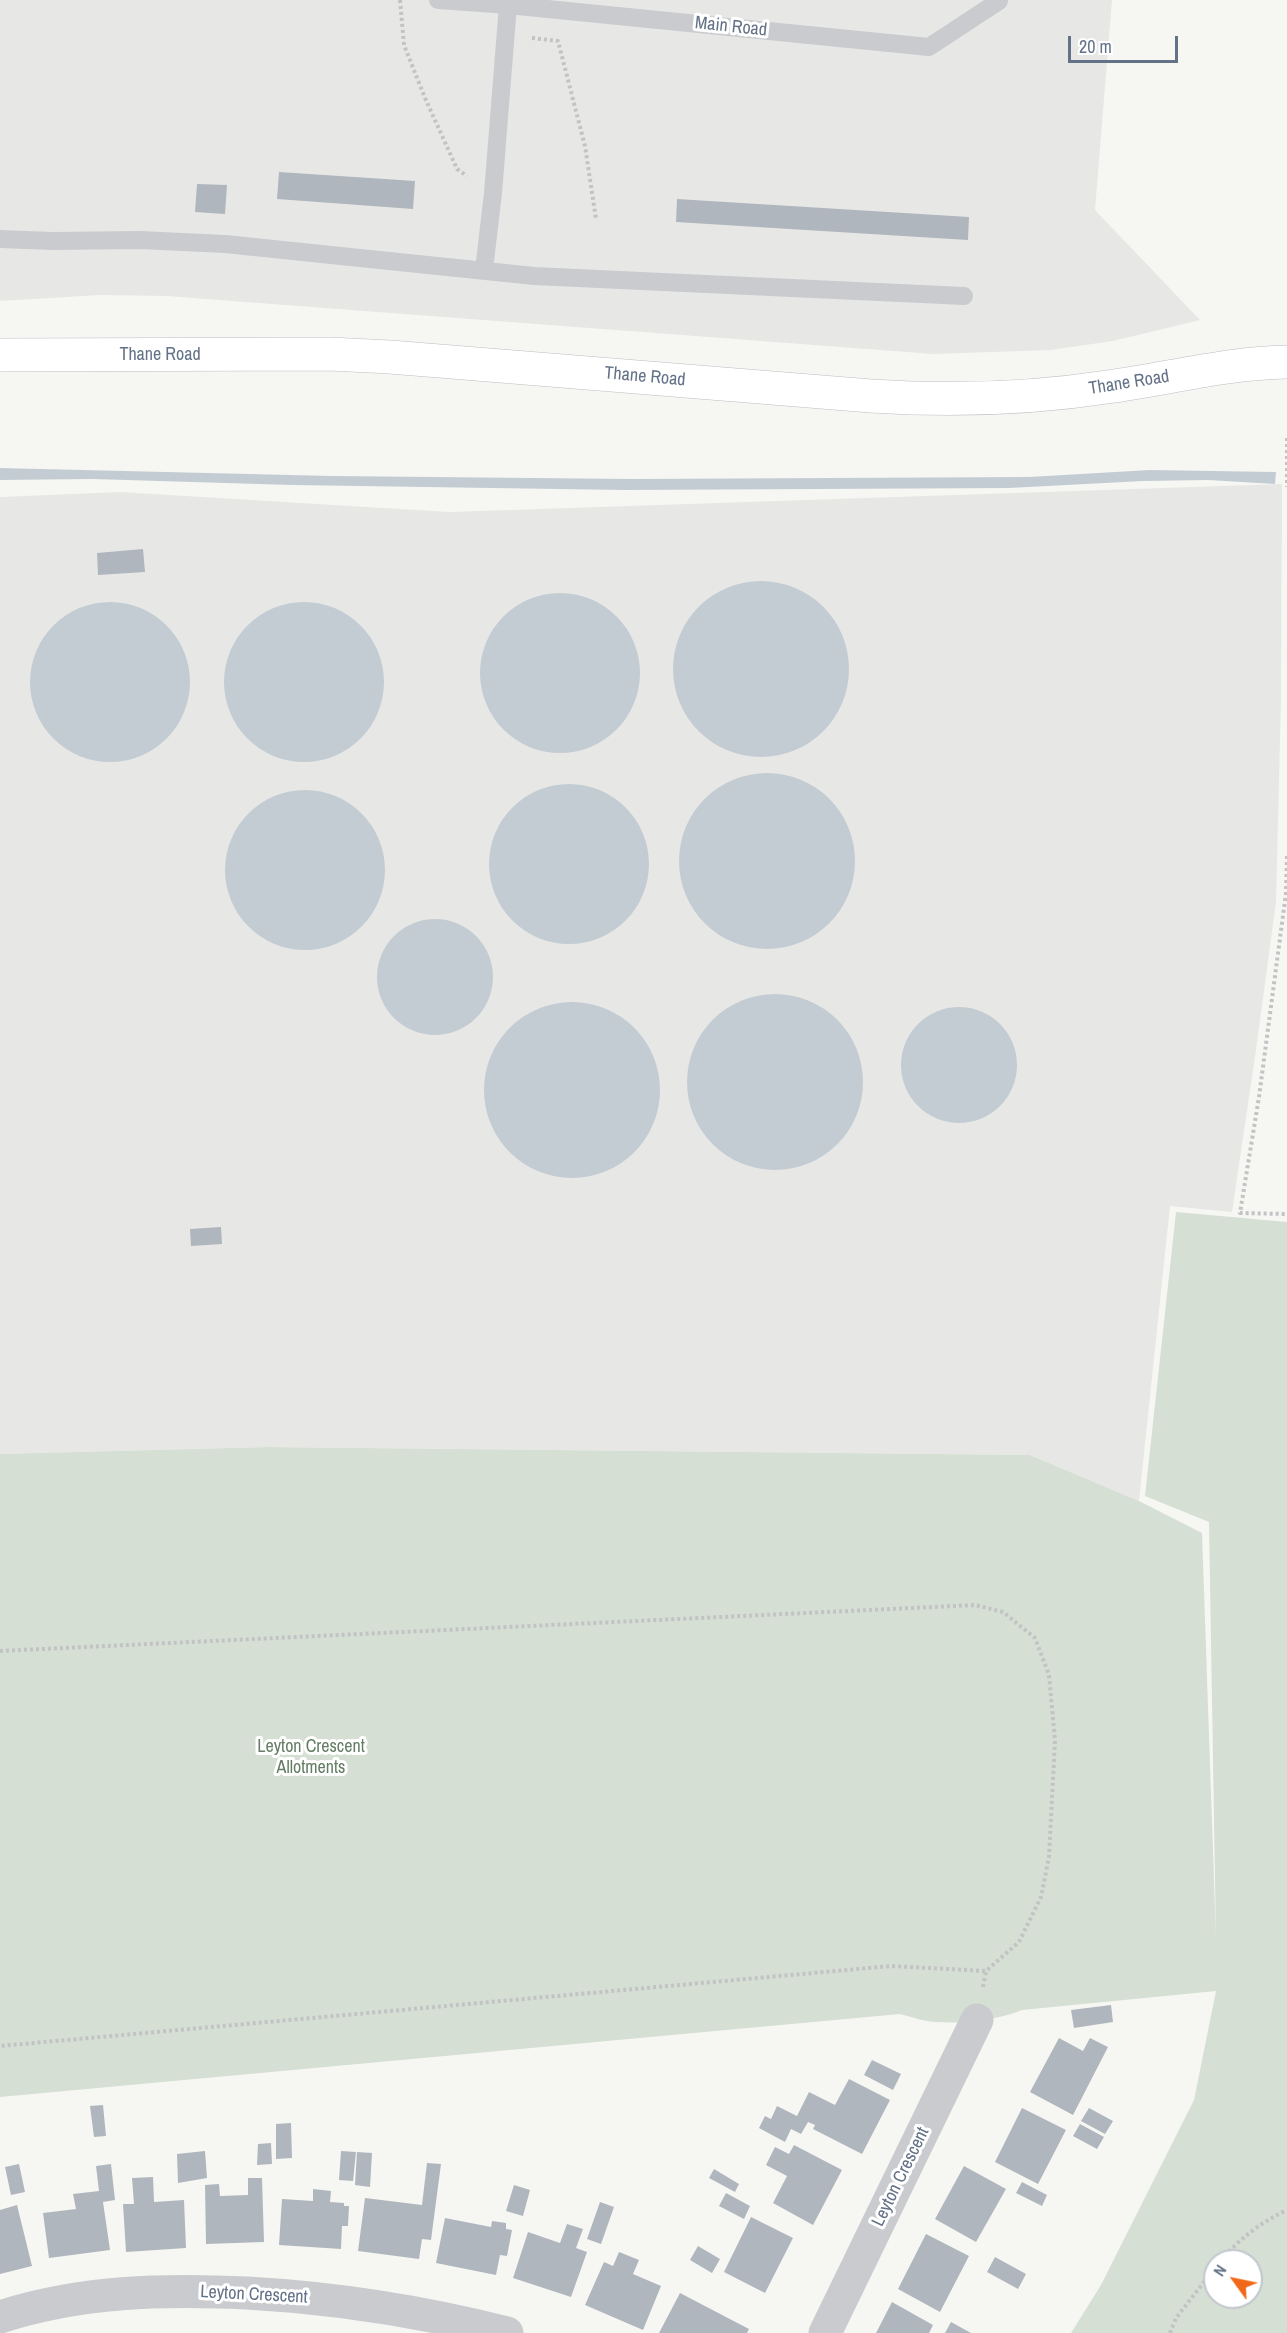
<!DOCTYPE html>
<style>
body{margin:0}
#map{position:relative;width:1287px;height:2333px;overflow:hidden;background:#f6f7f3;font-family:"Archivo Narrow",sans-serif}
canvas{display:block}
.north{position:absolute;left:1203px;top:2249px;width:60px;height:60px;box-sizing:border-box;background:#fff;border:2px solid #c1c7cf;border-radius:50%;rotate:303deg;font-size:16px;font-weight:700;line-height:24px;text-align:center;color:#637286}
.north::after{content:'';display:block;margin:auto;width:21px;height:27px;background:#f0691a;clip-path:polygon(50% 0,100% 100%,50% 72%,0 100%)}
.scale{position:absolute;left:1068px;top:36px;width:110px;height:27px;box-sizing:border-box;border:3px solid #637286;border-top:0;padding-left:8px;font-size:18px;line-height:21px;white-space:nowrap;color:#637286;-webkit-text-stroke:4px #fff;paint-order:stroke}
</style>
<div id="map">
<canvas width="1287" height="2333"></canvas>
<div class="north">N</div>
<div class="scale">20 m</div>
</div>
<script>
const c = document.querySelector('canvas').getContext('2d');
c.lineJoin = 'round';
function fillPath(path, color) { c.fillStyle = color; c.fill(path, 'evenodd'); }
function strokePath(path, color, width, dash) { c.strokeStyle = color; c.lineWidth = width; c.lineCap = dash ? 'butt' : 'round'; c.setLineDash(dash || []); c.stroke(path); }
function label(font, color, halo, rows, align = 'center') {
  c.font = font + ' "Archivo Narrow",sans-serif'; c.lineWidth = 6; c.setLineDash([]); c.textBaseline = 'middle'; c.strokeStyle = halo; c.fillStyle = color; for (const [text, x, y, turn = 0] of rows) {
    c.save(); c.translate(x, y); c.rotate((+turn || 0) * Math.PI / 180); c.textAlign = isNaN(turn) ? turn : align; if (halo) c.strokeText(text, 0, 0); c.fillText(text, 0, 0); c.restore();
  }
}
fillPath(new Path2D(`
 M0 0H1112L1095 210 1200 320 1113 341 1051 350 933 354 166 296 100 295 0 301Z
 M1282 484 1281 701 1276 902 1256 1050 1232 1212 1170 1206 1139 1501 1030 1455 268 1447 0 1454V497L120 492 450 512Z`), '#e7e8e6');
fillPath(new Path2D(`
 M1176 1212 1287 1222V2333H1071L1101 2285 1194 2100 1216 1991 1022 2010C997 2020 965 2024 938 2022 925 2022 912 2017 900 2014L0 2097V1454L268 1447 1030 1455 1139 1501 1202 1533 1216 1938 1209 1522 1145 1496ZM1215 2261H1251V2297H1215Z`), '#d6dfd3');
fillPath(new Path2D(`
 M0 468 332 476 633 479 1029 477 1150 470 1276 472 1275 484 1208 480 1143 481 1009 488 625 490 292 485 92 479 0 480Z
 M673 669a88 88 0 1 1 176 0a88 88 0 1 1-176 0Z
 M480 673a80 80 0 1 1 160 0a80 80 0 1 1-160 0Z
 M224 682a80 80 0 1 1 160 0a80 80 0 1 1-160 0Z
 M30 682a80 80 0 1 1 160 0a80 80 0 1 1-160 0Z
 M679 861a88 88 0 1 1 176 0a88 88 0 1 1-176 0Z
 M489 864a80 80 0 1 1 160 0a80 80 0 1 1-160 0Z
 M225 870a80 80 0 1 1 160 0a80 80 0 1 1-160 0Z
 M377 977a58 58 0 1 1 116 0a58 58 0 1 1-116 0Z
 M687 1082a88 88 0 1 1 176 0a88 88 0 1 1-176 0Z
 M484 1090a88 88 0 1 1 176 0a88 88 0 1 1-176 0Z
 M901 1065a58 58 0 1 1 116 0a58 58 0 1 1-116 0Z`), '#c4ccd3');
fillPath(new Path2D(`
 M279 172 415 181 413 209 277 199Z
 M197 184 227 185 225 214 195 212Z
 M677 199 969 217 968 240 676 222Z
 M143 549 145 572 98 575 97 553Z
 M221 1227 222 1244 191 1246 190 1229Z
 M1111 2005 1113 2022 1074 2028 1071 2010Z
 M1059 2038 1083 2051 1090 2038 1108 2047 1073 2115 1030 2092Z
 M872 2060 901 2074 893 2090 864 2075Z
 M849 2079 890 2100 862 2154 813 2129 815 2125 808 2122 801 2134 791 2129 785 2142 759 2128 765 2116 771 2119 777 2106 797 2116 809 2092 835 2105Z
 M103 2105 106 2136 94 2137 90 2106Z
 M1022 2108 1066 2130 1038 2184 995 2162Z
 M1089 2108 1113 2121 1105 2134 1081 2121Z
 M291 2123 292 2158 276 2159V2124Z
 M1080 2124 1104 2137 1097 2149 1073 2136Z
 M271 2143 272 2164 257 2165 258 2144Z
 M794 2145 842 2170 813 2225 773 2203 787 2176 766 2165 775 2147 789 2154Z
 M205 2151 207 2178 178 2183 177 2154Z
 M341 2151 356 2152 353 2181 339 2180Z
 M357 2152 372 2153 370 2187 355 2185Z
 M427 2163 441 2164 431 2240 422 2239 419 2259 358 2251 365 2198 422 2205Z
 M19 2164 25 2192 11 2195 5 2167Z
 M111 2164 115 2200 103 2202 110 2250 49 2258 43 2213 76 2209 73 2194 99 2191 96 2166Z
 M964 2166 1006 2189 976 2242 935 2219Z
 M714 2169 739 2184 735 2192 709 2178Z
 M153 2177 154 2202 184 2200 186 2248 126 2252 123 2204H134L132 2178Z
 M248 2178H262L264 2242 206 2244 205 2185 219 2184 220 2196 248 2195Z
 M1022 2182 1047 2195 1042 2206 1016 2193Z
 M514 2185 530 2190 523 2216 506 2211Z
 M313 2189 331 2191 330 2202 344 2203V2206H349L348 2226H342L341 2249 279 2245 282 2199 313 2201Z
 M726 2193 750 2206 744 2219 719 2206Z
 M600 2202 614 2207 601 2244 587 2239Z
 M17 2205 32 2266 0 2274V2210Z
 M751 2217 793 2238 765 2293 724 2272Z
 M445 2218 491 2227 492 2221 506 2223V2229L512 2230 507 2256 500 2255 496 2275 436 2263Z
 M567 2224 583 2229 576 2248 587 2252 571 2297 513 2278 528 2232 560 2243Z
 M926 2234 969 2256 940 2312 898 2289Z
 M698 2246 720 2259 712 2273 690 2260Z
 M619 2252 639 2260 633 2274 661 2286 643 2330 585 2305 604 2262 613 2266Z
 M995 2257 1026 2274 1018 2289 987 2272Z
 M680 2293 749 2329 747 2333H659Z
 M892 2302 933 2325 929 2333H876Z
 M951 2322 971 2333H945Z`), '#b0b6bd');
const secondary = new Path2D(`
 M0 355 330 354 390 357 871 396C949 401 1029 399 1107 387 1167 379 1226 363 1287 362`);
strokePath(secondary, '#babec3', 34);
strokePath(new Path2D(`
 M400 0 404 45 425 98 457 169 467 176
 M532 38 558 41 585 146 596 219
 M1287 438V487
 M1287 856 1286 893 1259 1097 1240 1213 1287 1214
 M0 1651 975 1605 1003 1612 1035 1638 1049 1675 1055 1740 1049 1857 1041 1897 1019 1942 986 1971 891 1966 0 2046
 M983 1987 986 1971
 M1221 2261C1240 2238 1260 2223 1287 2210
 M1170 2333 1176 2318 1215 2268`), '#c2c3c5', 4, [3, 3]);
strokePath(new Path2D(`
 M438 0 508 5 929 47 999 1
 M0 239 52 241 140 240 225 244 534 276 964 296
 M484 270 493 193 508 5 505 0`), '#c9cbcf', 18);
strokePath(new Path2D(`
 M0 2317C80 2291 163 2289 247 2293 337 2298 420 2311 507 2333
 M825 2333 977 2020`), '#c9cbcf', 33);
strokePath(secondary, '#fff', 33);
label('18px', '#637286', '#fff', [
 ["Main Road",731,27,6],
 ["Thane Road",160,355],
 ["Thane Road",645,377,5],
 ["Thane Road",1129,383,-9],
 ["Leyton Crescent",901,2177,-64],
 ["Leyton Crescent",254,2295,3]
]);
label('18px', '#647d63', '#fff', [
 ["Leyton Crescent",311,1747],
 ["Allotments",311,1768]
]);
</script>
